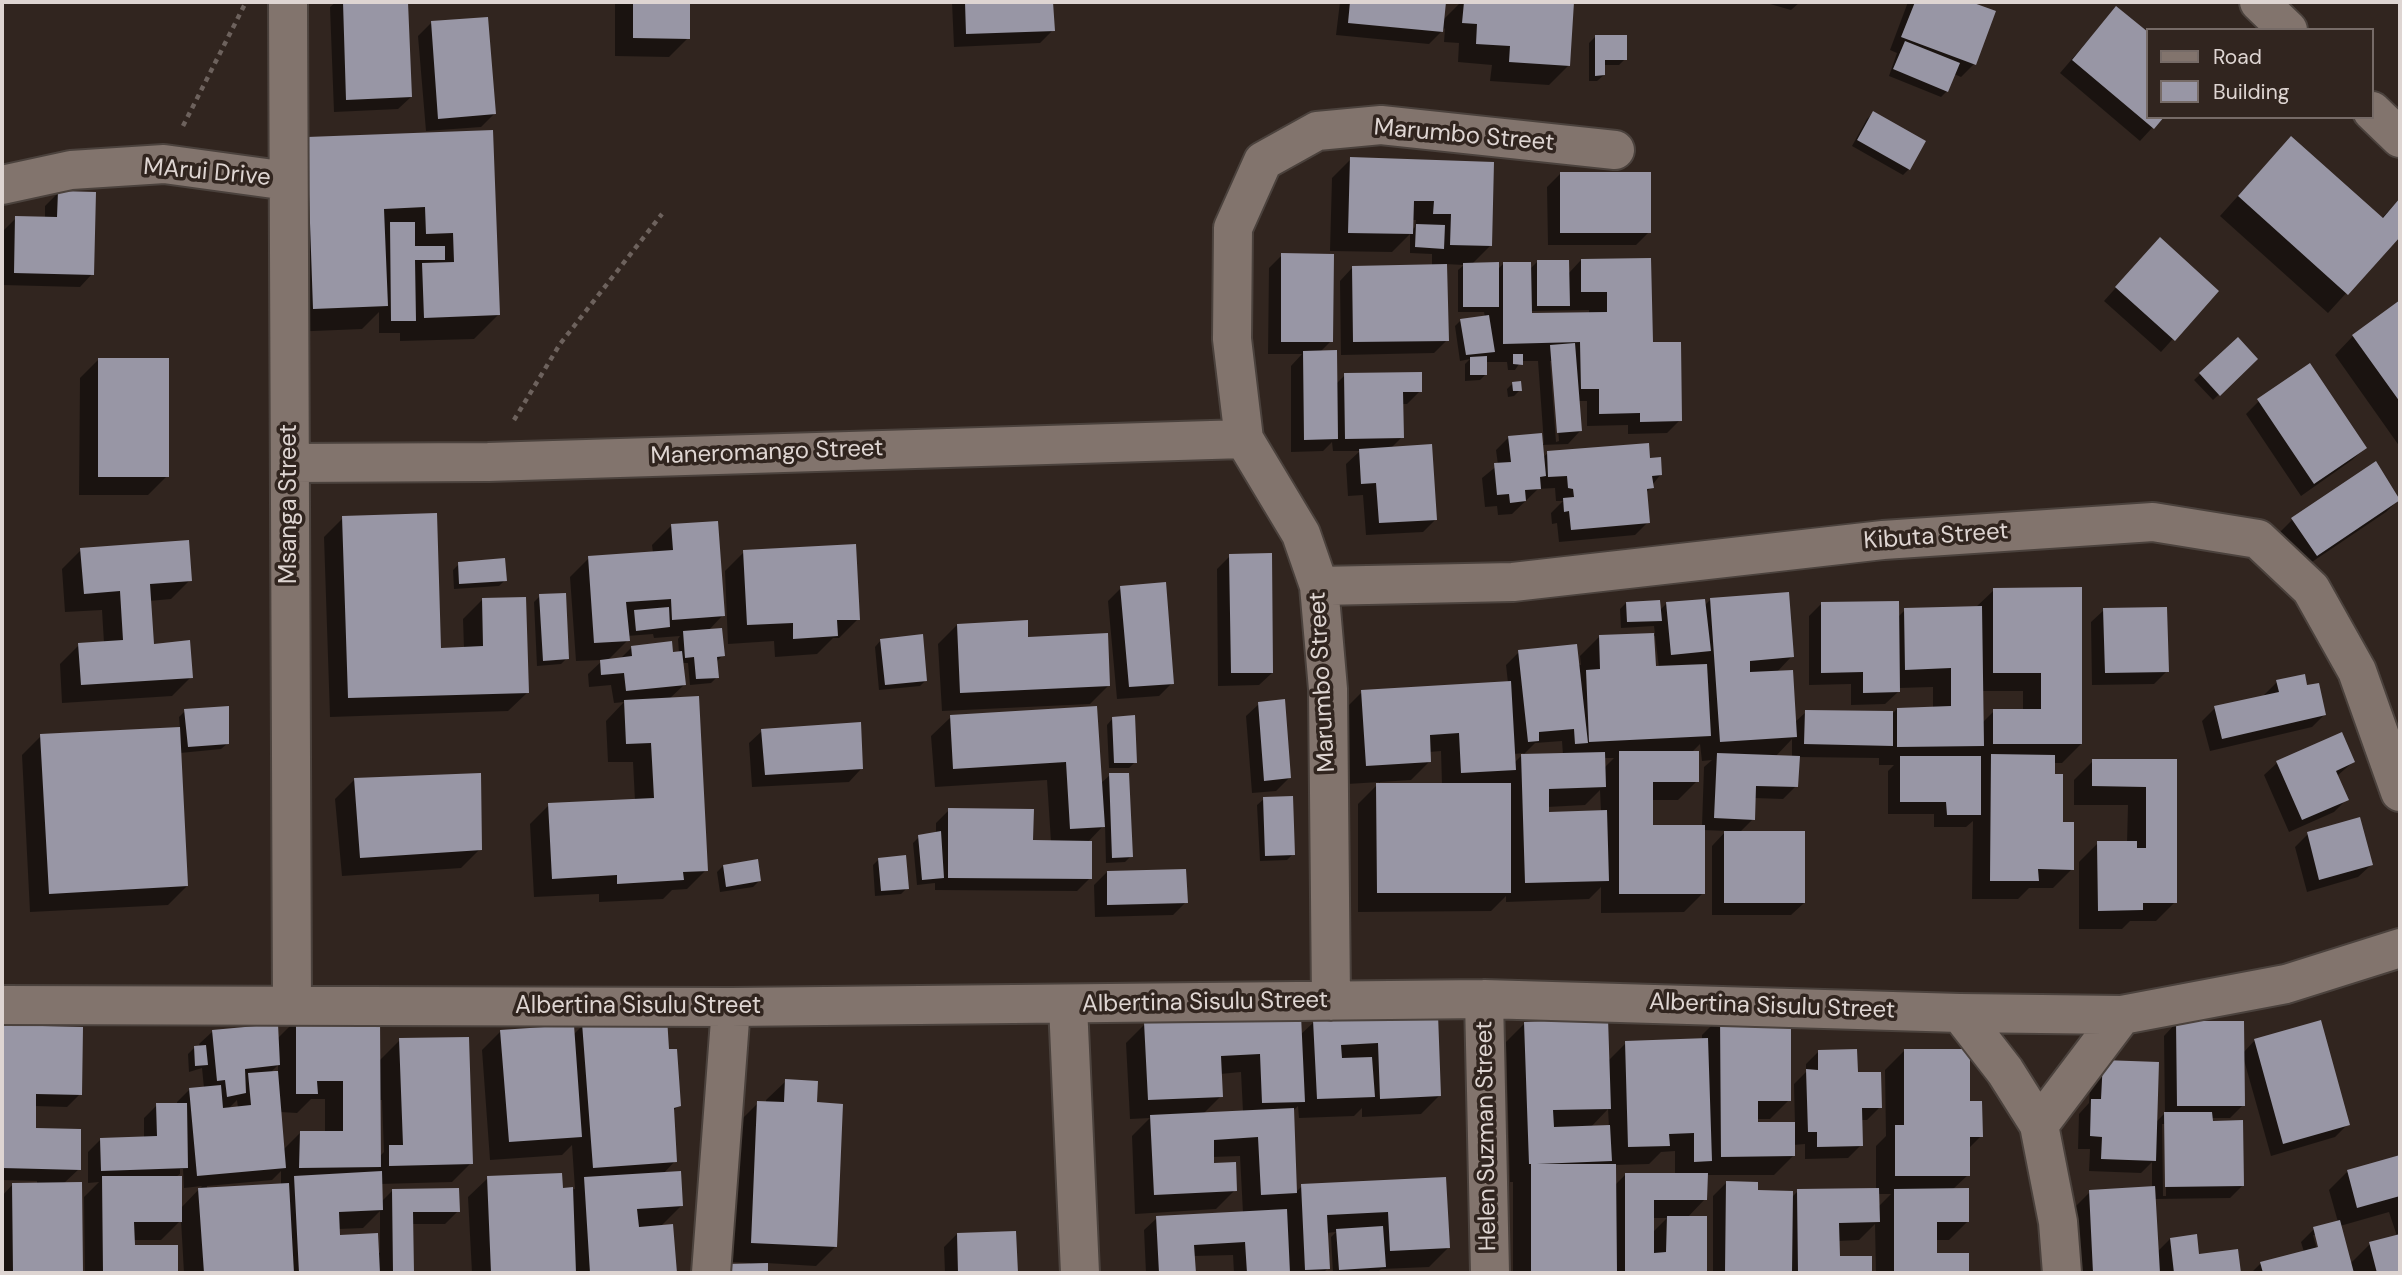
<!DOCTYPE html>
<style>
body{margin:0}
#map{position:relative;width:2402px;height:1275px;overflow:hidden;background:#31251f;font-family:"DM Sans",sans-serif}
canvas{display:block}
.frame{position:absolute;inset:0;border:4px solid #ded5d2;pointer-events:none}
.legend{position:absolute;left:2146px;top:28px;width:228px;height:91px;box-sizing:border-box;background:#31251f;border:2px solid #766b67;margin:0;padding:9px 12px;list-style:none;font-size:21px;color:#ded5d2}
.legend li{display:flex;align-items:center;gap:14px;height:35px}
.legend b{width:35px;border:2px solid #766b67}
</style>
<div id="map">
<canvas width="2402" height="1275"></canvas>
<div class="frame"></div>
<ul class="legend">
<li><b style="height:9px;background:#82746d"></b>Road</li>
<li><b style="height:19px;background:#9896a5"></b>Building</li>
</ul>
</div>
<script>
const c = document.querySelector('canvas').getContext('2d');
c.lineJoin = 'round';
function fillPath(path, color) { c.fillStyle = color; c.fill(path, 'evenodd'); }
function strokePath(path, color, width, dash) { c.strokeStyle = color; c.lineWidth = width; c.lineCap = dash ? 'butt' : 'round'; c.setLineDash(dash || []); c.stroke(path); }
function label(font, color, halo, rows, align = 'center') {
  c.font = font + ' "DM Sans",sans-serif'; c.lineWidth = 7; c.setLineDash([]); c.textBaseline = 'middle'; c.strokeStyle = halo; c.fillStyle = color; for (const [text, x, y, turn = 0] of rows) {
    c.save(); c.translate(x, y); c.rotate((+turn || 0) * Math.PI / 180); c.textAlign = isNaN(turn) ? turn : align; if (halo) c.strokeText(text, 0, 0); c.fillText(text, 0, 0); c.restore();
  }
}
fillPath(new Path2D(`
 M336 2H407L411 97 398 109 334 112 330 7Z
 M615 2H688V38L669 57 615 56Z
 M952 2H1051L1053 30 1040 43 954 47Z
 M1340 2H1444L1443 20 1461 2H1572L1568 66 1549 85 1490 81 1492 65 1458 62 1459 43 1444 42 1445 28 1429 44 1336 35Z
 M1763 2H1800L1791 10Z
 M1908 2H1966L1994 12 1974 64 1961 77 1954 74 1947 91 1941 97 1889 76 1897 53 1890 50Z
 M2116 8 2148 35V117H2162L2140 141 2060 73Z
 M431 23 494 114 481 127 426 131 418 36Z
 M1595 37 1625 59 1619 65H1604V75L1597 81H1589V43Z
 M1873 113 1909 169 1903 175 1852 146 1867 119Z
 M491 132 498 315 474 339 400 341V333H379V312L362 329 289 332 283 163Z
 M2273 157 2381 219 2400 199V234L2328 313 2220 216Z
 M1351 159 1493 163 1490 246 1472 264 1497 270 1503 264 1529 270 1537 262 1568 274 1581 260 1651 341 1680 420 1667 433 1628 434V425L1587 426V401H1578L1580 431 1568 444 1541 445 1542 458 1548 453 1649 459 1661 474 1646 493 1648 522 1635 535 1559 542 1557 523 1552 524 1551 513 1563 501H1556L1555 488 1538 489 1512 514 1498 515 1497 506 1485 507 1482 478 1498 465 1496 450 1509 437 1544 444 1538 361H1521L1515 370H1508L1507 362H1486V374L1480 380 1465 381V364L1470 359 1460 361 1455 326 1461 320 1485 317 1484 312H1458V270L1464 265 1445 264 1447 340 1434 353 1341 355 1340 281 1352 268 1432 266V254L1410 253V234L1392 252 1330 251 1332 178ZM1412 220H1416L1415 227 1411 231ZM1589 310V314L1530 315V311ZM1550 361H1553L1559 441 1556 442Z
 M1560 174 1649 232 1636 245H1548L1547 187Z
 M58 193 92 274 80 287 2 285 3 231 16 218 45 219V206Z
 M2147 253 2216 291 2161 352 2104 301Z
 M1282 255 1331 341 1320 352 1336 384 1345 375 1420 391 1407 404H1401L1402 437 1390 449 1436 519 1423 532 1366 535 1363 495 1348 496 1346 464 1360 451H1333L1332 442 1323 451 1291 452V366L1302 354H1268L1269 268Z
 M2400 302V447L2335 355 2353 336Z
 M2238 339 2256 359 2213 400 2194 380Z
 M99 359 167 476 148 495H79L80 378Z
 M1513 383 1520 390 1514 396 1508 397 1507 389Z
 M2259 401 2365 448 2352 460 2301 496 2246 414Z
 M2399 499 2386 512 2303 568 2280 532 2292 520Z
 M343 518 440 650 464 649 463 619 482 600 528 692 508 711 330 717 324 537Z
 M671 526 723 615 708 631 723 655 717 661V677L711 683 690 685 688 663H682L684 685 669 699 706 870 687 889 672 890 663 899 599 902V894L534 897 530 824 549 805 635 801 633 762H608L606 721 624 702 614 703 611 685 589 687 588 674 603 660 576 661 570 577 589 558 653 553 652 545ZM653 634 654 638 680 636 678 639 679 653 632 647 620 659 607 661 628 640 627 636Z
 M81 550 190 580 171 599 149 601 152 646 191 677 172 696 62 703 60 664 79 645 104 643 102 610 65 612 62 569Z
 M744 552 858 619 839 638H833L817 654 775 657 774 641 728 644 725 571Z
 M1230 556 1272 673 1259 685 1218 686 1217 569Z
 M459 564 505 580 499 586 454 589 453 570Z
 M1121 588 1172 683 1159 696 1117 699 1108 601Z
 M2080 589 2081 744 2062 763H2053L2061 824 2072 869 2053 888H2029L2018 899H1972L1973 821 1966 827H1934V814H1888V771L1894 765H1879V758L1798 757 1796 786 1783 799 1754 798 1753 819 1739 833 1804 903 1791 915H1712V846L1726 831 1703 830V893L1684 912 1601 913V887L1589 899 1506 902V896L1491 911 1358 912V804L1380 782 1347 784 1343 711 1362 692 1508 683 1506 665 1519 652 1581 665 1580 656 1599 637 1655 634 1654 626 1621 628 1620 609 1626 603 1659 611 1666 604 1704 606 1711 599 1792 656 1776 673 1794 723 1806 712 1893 713 1897 709H1933V687L1898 688V692L1885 704 1851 705V684L1809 685V616L1822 603 1897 618 1905 610 1975 608 1994 590ZM1652 636H1655L1659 668H1654ZM1981 691H2023V711H1994L1982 723ZM1792 739V758L1775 757ZM1562 741 1563 755 1522 756 1535 743ZM1700 744 1702 761 1712 760 1704 767 1702 826 1651 827V800H1678L1697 781 1692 752ZM1441 751 1442 785H1380V782L1411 780 1430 761 1429 752ZM1524 753 1514 763V754ZM1604 758H1614L1604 768ZM1600 790 1601 812 1548 814 1547 807 1585 805Z
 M540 596 567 658 561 664 537 666 534 602Z
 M2104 610 2167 671 2154 684 2092 685 2091 622Z
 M957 625 1027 638 1109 685 1090 704 942 711 938 644Z
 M881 640 926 680 920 686 879 690 875 647Z
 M2277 682 2306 687 2324 715 2312 727 2210 751 2202 721 2215 708 2265 697 2264 695Z
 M1259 704 1289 778 1276 791 1252 793 1246 716Z
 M1096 708 1100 784 1110 775 1131 856 1125 862 1106 863 1105 824 1087 843 1090 878 1077 891 935 890V883L917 885 913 843 919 837 936 834V823L949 810 1032 842H1051L1047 780 935 787 931 736 951 717Z
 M185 711 228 743 221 749 180 753 187 886 168 905 30 912 22 755 41 736 180 729 179 717Z
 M1113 718 1135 762 1129 768H1109L1107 725Z
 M762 731 861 769 849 782 752 787 749 743Z
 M2341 734 2353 762 2337 776 2347 799 2334 812 2289 832 2264 775 2277 763Z
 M2093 761H2175V902L2156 921H2130L2122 929H2079V862L2098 843H2127L2128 805H2074V780Z
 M354 780 480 849 461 868 342 876 335 799Z
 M1264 799 1293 854 1287 860 1260 861 1257 805Z
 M2308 834 2371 865 2358 877 2307 892 2295 847Z
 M879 859 907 888 901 894 875 896 873 865Z
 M723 866 759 881 753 887 720 892 717 872Z
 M1107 872 1186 902 1173 915 1095 917 1094 885Z
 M1436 1015 1440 1095 1421 1114 1362 1117V1108L1354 1116 1299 1118 1298 1106 1292 1112 1296 1192 1302 1186 1445 1179 1448 1248 1429 1267 1381 1269 1378 1272 1363 1273H1333L1331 1237 1336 1232 1326 1233 1328 1268 1323 1273H1234L1233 1255 1193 1256 1194 1273H1146L1144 1230 1157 1218 1243 1213 1240 1156 1212 1157 1213 1165 1235 1190 1216 1209 1135 1214 1132 1136 1150 1118 1130 1119 1126 1043 1145 1024 1300 1035 1314 1022ZM1241 1072 1243 1112 1203 1114 1221 1096 1220 1074Z
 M1721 1016 1789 1100 1770 1119H1756V1123L1795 1124 1794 1084 1806 1072V1064L1819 1051 1856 1074 1880 1107 1867 1120H1861V1145L1848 1158 1805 1159V1144L1793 1145V1156L1774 1175H1706L1705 1199 1687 1218H1705V1273H1513V1182H1510L1506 1042 1525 1023 1608 1061 1626 1043 1702 1040V1035ZM1608 1109 1609 1127 1590 1128ZM1675 1151V1174H1626L1614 1186V1165L1649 1164 1661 1152ZM1652 1218H1667L1652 1233Z
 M297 1019 379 1061 400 1040 471 1163 452 1182 380 1184 381 1202 392 1191 458 1211 445 1224H411L412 1273H184L181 1220 161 1240H133V1247H177V1273H85L84 1197 99 1182 88 1183V1152L101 1139 144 1138V1118L157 1105H177V1102L190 1089 204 1088 202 1068 189 1072 188 1054 195 1047H200L199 1044 212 1032 277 1039ZM278 1065V1072L270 1073ZM311 1099H325V1133H300L283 1150 280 1112 297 1113ZM237 1100 238 1108 228 1109ZM379 1100H382L384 1152 379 1157ZM180 1169H183L184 1188 202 1186 180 1209 176 1177 180 1174ZM281 1171V1185L207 1189V1186L272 1180ZM380 1211V1253L338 1237V1229L363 1228Z
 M2176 1023 2243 1053 2255 1040 2348 1124 2335 1137 2271 1156 2244 1060 2243 1105 2230 1118H2211L2243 1185 2230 1198 2154 1199 2157 1252 2170 1239 2197 1256 2237 1251 2239 1273H2074L2071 1211 2090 1192 2152 1188V1162L2141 1173 2089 1171 2090 1149H2078L2079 1114 2089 1103 2091 1075 2103 1062 2155 1123 2165 1113 2164 1036ZM2162 1124H2166V1196H2163Z
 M583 1025 668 1050 679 1105 672 1112 675 1161 663 1174 681 1206 660 1227 672 1226 675 1273H472L468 1197 488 1178 561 1190 575 1189 572 1145 562 1155 490 1160 482 1050 501 1031 573 1035Z
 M2 1027 81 1028 80 1094 67 1107 34 1106V1129L79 1169 63 1184H81V1273H2V1196L13 1184H37V1181L2 1180Z
 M1904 1051 1968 1103 1981 1136 1968 1149V1175L1952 1190 1968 1221 1949 1240H1935V1255H1967V1273H1876L1875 1224 1859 1240 1838 1241V1258H1870V1273H1713V1196L1726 1183 1756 1192 1791 1198 1798 1191 1876 1190V1146L1886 1136 1885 1070ZM1878 1194H1891L1878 1207Z
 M786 1081 816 1104 835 1247 816 1266 766 1263 767 1273H720L750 1266V1263L733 1262 739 1122 758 1103H766V1100Z
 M2400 1156V1273H2251L2261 1263 2304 1252 2301 1242 2314 1229 2338 1222 2329 1190 2348 1171ZM2389 1212 2397 1236 2370 1244 2350 1264 2340 1226ZM2313 1235H2317L2322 1255 2319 1256Z
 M1015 1233 1016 1273H945L944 1247 957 1234Z`), '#0007');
fillPath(new Path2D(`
 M343 2H408L412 97 346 100Z
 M633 2H690V39L633 38Z
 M965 2H1053L1055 31 966 34Z
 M1350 2H1446L1443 32 1348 23Z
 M1464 2H1574L1570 66 1509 62 1510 46 1476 44 1477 24 1462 23Z
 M1915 2H1971L1996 11 1976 65 1901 37Z
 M2116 6 2148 32V117H2164L2154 129 2072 60Z
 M488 17 496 114 438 119 431 21Z
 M1595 35H1627V60H1605V75L1595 76Z
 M1905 41 1960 63 1948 92 1893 69Z
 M1873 111 1926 141 1910 170 1857 140Z
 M493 130 500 315 424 318 422 263 454 262 453 233 426 234 425 207 384 209 388 306 313 309 307 137Z
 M2291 136 2383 218 2400 198V237L2348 295 2238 196Z
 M1350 157 1494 162 1492 246 1450 245 1451 214H1433L1434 201H1414L1413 234 1348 233Z
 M1560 172H1651V233H1560Z
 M58 191 96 192 94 275 14 273 15 216 57 217Z
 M390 222H415V246H445V260H415L416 321H391Z
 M1416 224 1445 225 1444 249 1415 247Z
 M2160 237 2219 291 2175 341 2115 287Z
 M1281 253 1334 254 1333 342H1281Z
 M1651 258 1653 342H1681L1682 421 1640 422V413L1599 414V389H1581L1580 342 1503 344V262H1531L1532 313 1607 312V292H1581V259Z
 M1537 260H1569L1570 306H1537Z
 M1499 262V307H1463V263Z
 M1447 264 1449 341 1353 342 1352 266Z
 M2400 300V402L2352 335Z
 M1489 315 1495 352 1466 355 1460 319Z
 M2238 337 2258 359 2220 396 2199 373Z
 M1575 343 1582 431 1557 433 1550 345Z
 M1337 350 1338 439 1304 440 1303 351Z
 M1513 354H1523V365L1513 364Z
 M1487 356V375H1470V357Z
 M98 358H169V477H98Z
 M2310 363 2367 448 2314 484 2257 399Z
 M1422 372V392H1403L1404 438 1345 439 1344 373Z
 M1521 381 1522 391H1513L1512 382Z
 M1542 433 1546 476 1540 477 1541 489 1525 490 1526 501 1510 503 1509 494 1497 495 1494 463 1511 462 1508 436Z
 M1649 443 1650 458 1661 457 1662 475 1652 476 1654 488 1647 489 1650 523 1571 530 1569 511 1564 512 1563 498 1574 497 1573 489 1568 488 1567 476 1548 477 1547 451Z
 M1432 444 1437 520 1379 523 1376 483 1361 484 1359 449Z
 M2376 461 2400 500 2317 556 2291 518Z
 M437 513 441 648 483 646 482 598 526 597 529 693 348 698 342 516Z
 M718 521 725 616 672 620 671 599 626 602 630 641 594 643 588 556 673 550 671 524Z
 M189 540 192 581 150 584 154 644 190 640 193 678 81 685 78 643 123 640 120 591 84 594 80 548Z
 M856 544 860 620H837L838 636 793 639V623L747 625 743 550Z
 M1272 553 1273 673H1231L1229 554Z
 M505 558 507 581 459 584 458 562Z
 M1166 582 1174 684 1129 687 1120 586Z
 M2082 587V744H1993V709H2041V673H1993V588Z
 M1789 592 1794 657 1750 661V672L1793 670 1797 737 1720 742 1710 598Z
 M566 593 569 659 543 661 539 594Z
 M1705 599 1711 651 1671 655 1666 602Z
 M1660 600 1662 621 1627 622 1626 602Z
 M1899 601 1900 692 1863 693V672L1821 673V602Z
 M1982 606 1984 746 1897 747V708L1951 706V668L1905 670 1904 608Z
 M669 607 670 627 636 631 634 610Z
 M2167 607 2169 672 2105 673 2103 608Z
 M1028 620V637L1108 633 1110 686 960 693 957 624Z
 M722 628 725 656 717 657 719 678 696 679 694 657 685 658 683 631Z
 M1654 633 1656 666 1707 664 1711 736 1589 742 1586 670 1600 669 1599 635Z
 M923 634 927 681 885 685 880 639Z
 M672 641 673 652 682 651 686 685 626 691 624 673 601 675 600 660 632 656 631 646Z
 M1577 644 1588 743 1575 744 1574 729 1539 732V741L1528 742 1518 650Z
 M2305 674 2307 685 2319 683 2326 715 2222 739 2214 706 2279 692 2276 680Z
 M1511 681 1516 770 1461 773 1459 733 1430 735 1431 762 1366 766 1361 690Z
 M699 696 708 871 683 872 684 880 617 884V875L552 879 548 803 654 798 651 743 626 744 624 700Z
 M1285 699 1291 778 1264 781 1258 702Z
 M229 706V744L188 747 184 709Z
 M1097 706 1105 827 1070 829 1066 762 953 769 950 715Z
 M1805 710 1893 711V746L1804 744Z
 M1135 715 1137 763H1114L1112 717Z
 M861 722 863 769 765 775 761 729Z
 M180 727 188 886 49 894 40 734Z
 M2342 732 2355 762 2336 771 2349 800 2302 820 2276 761Z
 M1619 751H1699V782H1653V825H1705V894H1619Z
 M1605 752 1606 787 1549 789V812L1607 810 1609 881 1525 883 1521 754Z
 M1717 753 1800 756 1798 787 1756 786 1755 820 1714 818Z
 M1991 754 2055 755V774H2063V822H2074V870L2038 869 2039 881H1990Z
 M1900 756H1981V815H1947L1946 802H1900Z
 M2092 759H2177V903H2143V910L2098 911 2097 841H2137V848H2146V787L2092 786Z
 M481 773 482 850 360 858 354 778Z
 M1109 773H1129L1133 857 1112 858Z
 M1376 783H1511V893H1377Z
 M1293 796 1295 855 1265 856 1263 797Z
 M948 808 1034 809 1033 840 1092 841V879L948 878Z
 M2360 817 2373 865 2319 880 2307 832Z
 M941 831 944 878 922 880 918 835Z
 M1724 831H1805V903H1724Z
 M906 855 909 889 881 891 878 858Z
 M758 859 761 881 726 887 723 865Z
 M1186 869 1188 903 1107 905V871Z
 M1438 1014 1441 1096 1380 1099 1378 1043 1341 1045 1342 1058 1372 1057 1375 1097 1317 1099 1313 1020Z
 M1720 1014H1791V1101H1758V1122H1795V1156L1721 1157Z
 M1301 1015 1305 1102 1262 1103 1260 1054 1221 1056 1223 1097 1148 1100 1144 1022Z
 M296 1017H380L381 1167 299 1168 300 1131H343V1081H317L318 1094H296Z
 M667 1017 669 1049H677L681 1106 674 1108 677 1162 593 1168 582 1023Z
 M1608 1018 1611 1109 1553 1110 1554 1127 1610 1125 1612 1161 1537 1164H1616L1617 1273H1531V1164H1529L1524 1022Z
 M2321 1020 2350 1125 2283 1144 2254 1039Z
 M2176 1021H2244L2245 1106H2177Z
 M278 1024 280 1065 245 1069 246 1093 227 1097 225 1080 217 1081 212 1030Z
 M2 1025 83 1027 82 1095 36 1094V1128L81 1129V1170L2 1168Z
 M574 1025 582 1137 509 1142 500 1030Z
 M469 1037 473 1164 389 1166V1145H403L399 1038Z
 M1708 1038 1712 1161 1694 1162V1133L1669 1134 1670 1146 1628 1147 1625 1041Z
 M206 1045 208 1065 195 1066 194 1046Z
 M1857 1049 1858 1072H1881L1882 1108H1862L1863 1146 1817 1147V1132H1808L1806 1069 1818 1070V1050Z
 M1904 1049H1970V1101H1982L1983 1137H1970V1176H1895V1125H1904Z
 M2103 1060 2159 1062 2156 1161 2101 1159 2102 1137 2090 1136 2091 1099H2101Z
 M275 1071H278L286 1168 197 1176 189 1088 221 1085 223 1108 251 1105 248 1073Z
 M785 1079 818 1081 817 1102 843 1104 837 1247 751 1243 757 1101 784 1102Z
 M156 1103H187L188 1168 101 1171 100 1138 157 1136Z
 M1294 1108 1297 1193 1261 1195 1258 1137 1214 1140V1163L1236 1162 1237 1191 1154 1195 1150 1115Z
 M2164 1112H2212L2213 1121 2243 1120 2244 1186 2165 1187Z
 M2400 1155V1196L2357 1208 2347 1170Z
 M382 1171 383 1210 339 1212 340 1235 378 1233 380 1273H299L294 1176Z
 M681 1171 683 1206 637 1209 639 1227 673 1224 677 1273H590L584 1177Z
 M562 1173 563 1188 573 1187 576 1273H491L487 1176Z
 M1625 1173H1708L1707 1200H1654V1253L1666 1252 1667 1216H1707V1273H1625Z
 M102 1176H182V1222H134L135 1245H178V1273H103Z
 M1446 1177 1450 1248 1390 1251 1388 1212 1327 1215 1330 1269 1305 1270 1301 1184Z
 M1726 1181 1758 1182V1190L1793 1191 1792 1273H1725Z
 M82 1182 83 1273H13L12 1183Z
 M289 1183 294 1273H204L198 1188Z
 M2155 1186 2160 1273H2093L2089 1190Z
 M459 1188 460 1212H413L414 1273H393L392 1189Z
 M1879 1188 1880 1222 1839 1223 1840 1256H1872V1273H1798L1797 1189Z
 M1969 1188V1222H1937V1253H1969V1273H1894V1189Z
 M1287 1209 1290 1273H1247L1245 1242 1194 1245 1196 1273H1159L1156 1216Z
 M2340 1220 2354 1273H2263L2260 1262 2318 1247 2313 1227Z
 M1383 1226 1386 1267 1339 1270 1336 1229Z
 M1016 1231 1018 1273H958L957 1233Z
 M2197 1234 2199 1254 2238 1249 2241 1273H2174L2170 1238Z
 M2400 1234V1273H2377L2369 1242Z
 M768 1263V1273H726V1264Z`), '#9896a5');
const minor = new Path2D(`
 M288 2 292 1006
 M2259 2 2288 30
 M2372 111 2400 138
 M2 185 71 170 164 164 288 181
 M290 463 488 462 1244 439
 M1319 586 1513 582 1883 540 2153 522 2258 539 2311 589 2357 671 2400 792
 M1484 999 1490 1273
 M1331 1001 1328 689 1319 586 1301 534 1244 439 1232 339 1233 228 1263 161 1317 131 1381 125 1615 150
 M2 1005 731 1007 1484 999 1960 1013 2122 1015 2286 984 2400 948
 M1068 1005 1080 1273
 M1960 1013 2005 1071 2039 1125 2058 1222 2062 1273
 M2039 1125 2122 1015
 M711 1273 731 1007`);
strokePath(minor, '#4b423d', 42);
strokePath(new Path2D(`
 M183 126 246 2
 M514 420 560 344 662 214`), '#6d625d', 4.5, [5, 5]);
strokePath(minor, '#82746d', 38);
label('24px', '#ded5d2', '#31251f', [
 ["Marumbo Street",1464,136,5],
 ["MArui Drive",207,173,5],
 ["Maneromango Street",767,453,-2],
 ["Msanga Street",290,504,-90],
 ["Kibuta Street",1936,537,-4],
 ["Marumbo Street",1323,682,-93],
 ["Albertina Sisulu Street",1205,1003,-1],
 ["Albertina Sisulu Street",638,1007],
 ["Albertina Sisulu Street",1772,1007,2],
 ["Helen Suzman Street",1487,1136,-91]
]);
</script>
